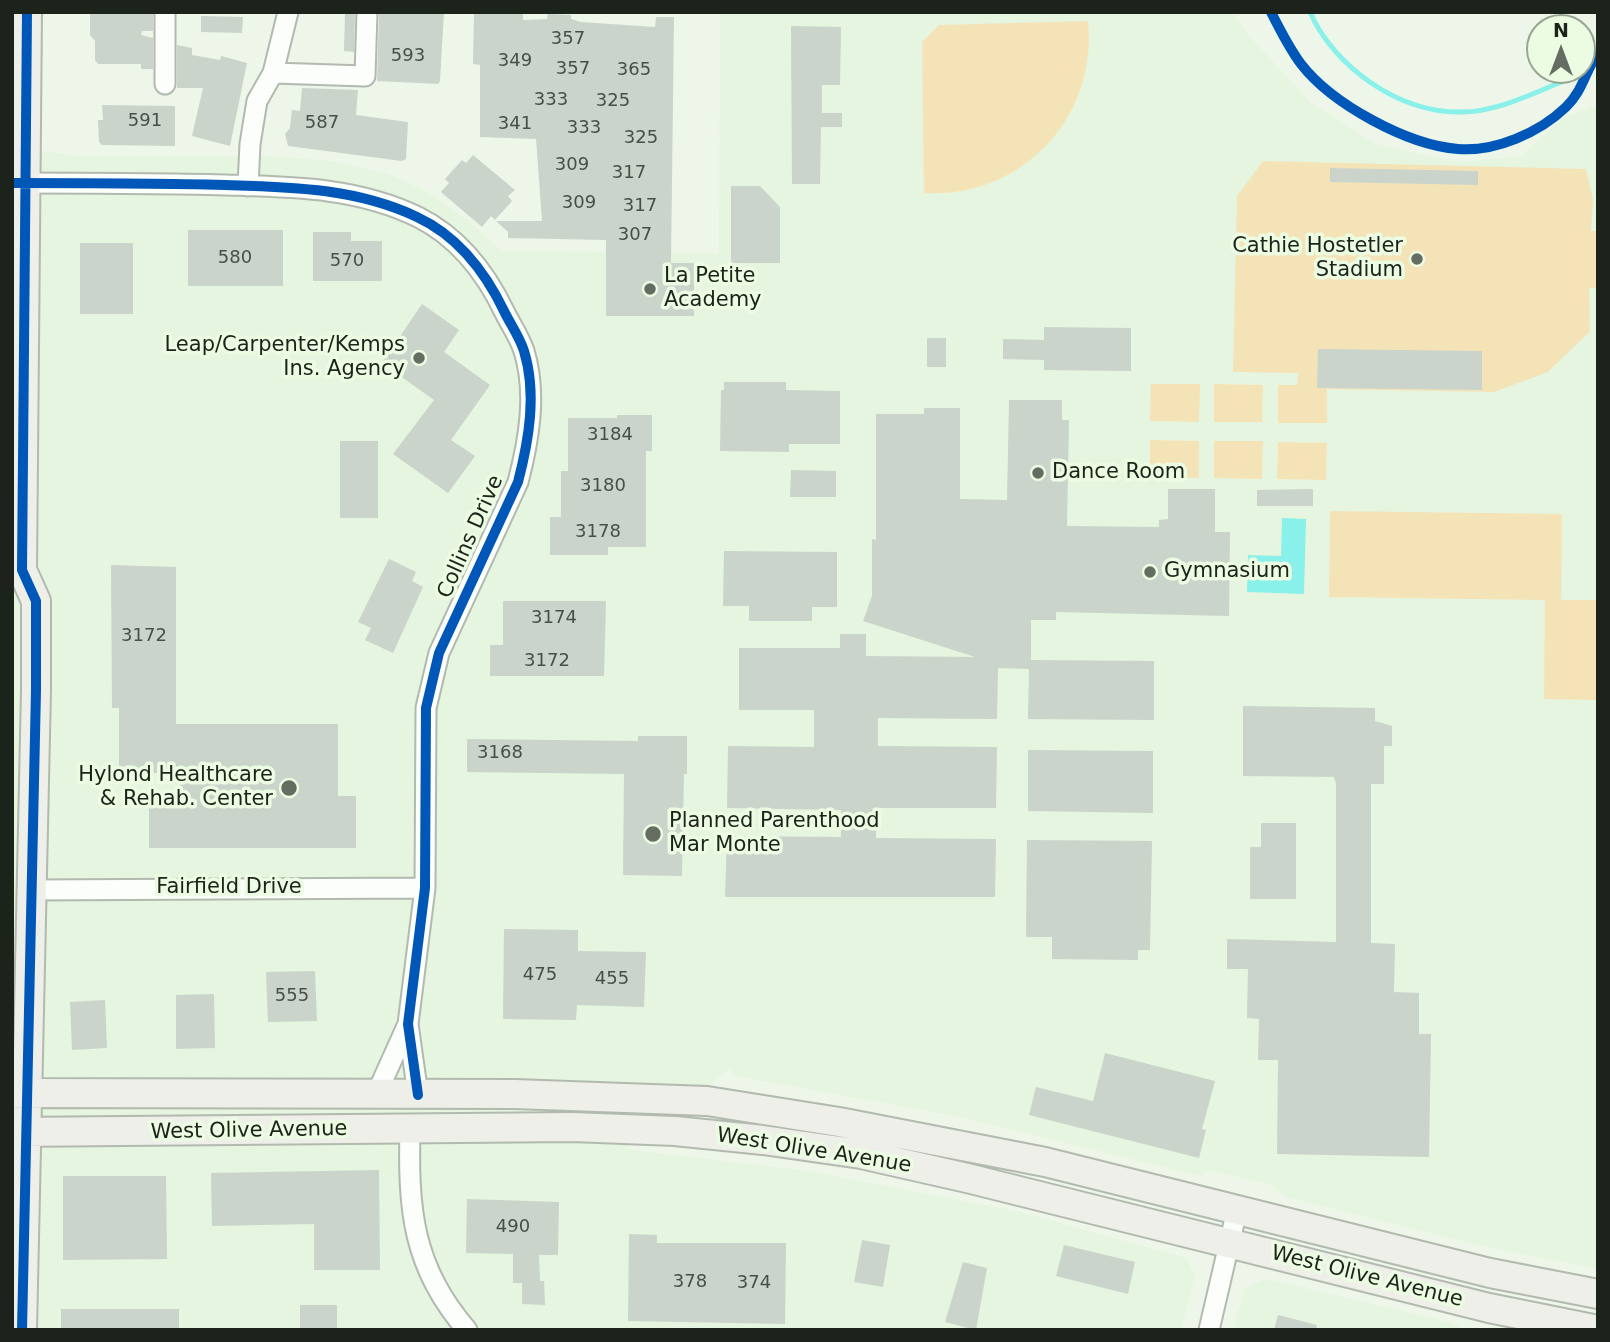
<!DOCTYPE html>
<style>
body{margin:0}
#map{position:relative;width:1610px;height:1342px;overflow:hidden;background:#edf6e9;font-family:"DejaVu Sans",sans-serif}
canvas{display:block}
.frame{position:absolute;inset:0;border:14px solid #1c231a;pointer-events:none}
.north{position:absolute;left:1526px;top:14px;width:70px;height:70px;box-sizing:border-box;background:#ebfce3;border:2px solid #98a593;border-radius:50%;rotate:0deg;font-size:19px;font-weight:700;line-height:28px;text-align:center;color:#1c231a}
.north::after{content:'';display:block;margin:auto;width:24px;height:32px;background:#656d62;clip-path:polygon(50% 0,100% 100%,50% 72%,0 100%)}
</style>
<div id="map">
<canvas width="1610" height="1342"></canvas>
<div class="frame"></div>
<div class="north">N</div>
</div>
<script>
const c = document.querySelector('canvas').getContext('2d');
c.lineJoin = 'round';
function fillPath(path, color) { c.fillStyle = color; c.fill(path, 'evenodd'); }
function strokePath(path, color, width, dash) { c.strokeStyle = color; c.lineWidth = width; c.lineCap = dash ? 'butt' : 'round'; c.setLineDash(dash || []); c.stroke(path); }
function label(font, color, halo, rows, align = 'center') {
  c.font = font + ' "DejaVu Sans",sans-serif'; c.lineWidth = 7; c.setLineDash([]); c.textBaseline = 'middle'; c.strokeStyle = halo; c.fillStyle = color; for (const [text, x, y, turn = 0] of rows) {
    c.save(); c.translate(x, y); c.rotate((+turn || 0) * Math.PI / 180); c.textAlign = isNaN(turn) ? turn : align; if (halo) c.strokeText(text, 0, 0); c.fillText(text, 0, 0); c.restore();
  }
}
fillPath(new Path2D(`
 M720 12H1232L1248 35 1311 103 1376 144 1454 162 1520 157 1562 119 1598 104V1269L1487 1247 1286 1197 1272 1185 1209 1170 1201 1176 956 1116 736 1076 729 1069 625 1149 808 1171 1016 1211 1186 1258 1195 1275 1181 1330H12V146L75 156H263L333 161 388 174 424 190 462 216 501 250 719 254Z
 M1267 1279 1448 1322 1466 1330H1232L1246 1287Z`), '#e5f5df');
fillPath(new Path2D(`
 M1088 21C1098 118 1021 199 924 193L922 42 939 25Z
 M1263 161 1586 169 1593 200 1591 231H1598V288H1589L1590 331 1548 372 1494 392 1327 389V423H1278V385H1297L1298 373 1233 372 1237 196Z
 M1151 384H1200L1199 422 1150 421Z
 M1214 384 1263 385 1262 422H1214Z
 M1150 440 1199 441V478H1150Z
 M1214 441H1263L1262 479 1214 478Z
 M1278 442 1327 443 1326 480 1277 479Z
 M1330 511 1562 514 1561 600H1598V700L1544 699 1545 600 1329 597Z`), '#f5e3b8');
fillPath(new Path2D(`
 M1282 518 1306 519 1304 594 1247 592 1248 555 1281 556Z`), '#8af0ea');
strokePath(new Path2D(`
 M1310 12C1334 67 1399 113 1461 112 1498 112 1535 92 1569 79`), '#8af0ea', 5);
fillPath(new Path2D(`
 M153 12V31H142L141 35 153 38V69H141V64H98L95 60V41L90 35V13Z
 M345 12H355L354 52 344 51Z
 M379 12H444L440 81 438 84 377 81Z
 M474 12H523V20L547 19 548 14 571 15V19L581 22 655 27 656 17H674L671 263H694V316H606V240L508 238V232L496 221H542L536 139 480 137V65L473 64Z
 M201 16 243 17 242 33 201 32Z
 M791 26 841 27 840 85H822V113H842V127H821L820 184H792Z
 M177 45 192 48V55L220 60 221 56 247 63 230 146 192 136 203 88H177Z
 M302 88 358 90 356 115 408 122 406 159 402 161 288 146 285 134 290 128 292 110 300 111Z
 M102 105 175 106V146L102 145 99 142 98 120H103Z
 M473 155 515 190 508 196 512 201 495 220 491 216 482 227 441 192 449 183 445 179 462 160 466 163Z
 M1330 168 1478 171V185L1330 182Z
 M731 186H760L780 207V263H731Z
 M188 230H283V286H188Z
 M313 232H351V241H382V281H313Z
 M80 243H133V314H80Z
 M422 304 459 330 444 352 490 385 451 440 475 456 448 493 393 454 434 400 382 363Z
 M1044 327 1131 328V371L1044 370V360L1003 359V339L1044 340Z
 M927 338H946V367H927Z
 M1318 349 1482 351V390L1317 388Z
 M724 382H786V390L840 391V444H789V452L720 451 721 390H724Z
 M1009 400H1062V420H1069L1067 526 1159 527V520L1168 519V489H1215V532H1230L1229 616 1056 612V620H1031V660L1154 661V720L1028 719 1029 669 998 668 997 719 878 718V746L997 747 996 808H876V838L996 839 995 897H725L727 836 841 837V810L727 808 728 746 814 747V710H739V648H840V634H866V656L975 657 863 621 872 596V539L876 540V414H924V408H960V499L1007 500Z
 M617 415H652V451H646V547H608V555H550V517H561V471H568V418H617Z
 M340 441H378V518H340Z
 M791 470 836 471V497H790Z
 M1313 489V506H1257V490Z
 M724 551 837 552V607H812V621H749V606H723Z
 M389 559 416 572 412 581 423 587 393 653 365 640 371 628 358 622Z
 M111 565 176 567V724H338V796H356V848H149V802H180V773H119V708H112Z
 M503 601H606L604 676H490V645H503Z
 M1243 706 1375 708V721L1392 726V746H1384V784H1371V943L1395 944 1394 992 1419 993V1034H1431L1429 1157 1277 1154 1278 1060H1258L1259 1019 1247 1018 1248 969H1227V939L1336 942V784L1334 777 1243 776Z
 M638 736H687V774H684L682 876 623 875 624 774 467 772V739L638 741Z
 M1028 750 1153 751V813L1028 811Z
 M1261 823H1296V899H1250V847H1261Z
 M1027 840 1152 841 1150 950H1138V960L1052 959V937H1026Z
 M504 929 578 930V951L646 952 644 1007 577 1005 576 1020 503 1019Z
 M315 971 317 1021 268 1022 266 972Z
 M214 994 215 1048 176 1049V995Z
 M105 1000 107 1048 72 1050 70 1002Z
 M1105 1053 1215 1081 1202 1129 1206 1130 1199 1158 1029 1115 1036 1087 1093 1101Z
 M379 1170 380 1270H314V1224L212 1226 211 1173Z
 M63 1176H166L167 1259 63 1260Z
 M467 1199 559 1202 558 1255H539L540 1281H544L545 1305 522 1304V1283H513V1254L466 1253Z
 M629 1234 657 1235V1243H786L785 1324 628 1321Z
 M862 1240 890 1245 883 1287 854 1282Z
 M1064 1245 1135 1262 1128 1294 1056 1276Z
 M963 1262 987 1268 976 1330 945 1322Z
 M300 1305H337V1330H300Z
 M61 1309H179V1330H61Z
 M1278 1315 1317 1325 1316 1330H1274Z`), '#cad4cb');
const street = new Path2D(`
 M273 73 365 76 367 12
 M165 84V12
 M13 183C84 183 155 183 226 185 291 187 357 187 418 217 458 237 486 273 505 313 511 325 520 338 524 351 537 393 529 440 518 482L439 653 426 708 425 888 408 1024 418 1095
 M248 186 250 144 257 101 273 73 288 12
 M32 890 425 888
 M376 1095 408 1024
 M410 1129C408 1208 412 1267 467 1330
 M1209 1330 1237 1210`);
const secondary = new Path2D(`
 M12 1093 515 1094 707 1101 839 1122 1045 1162 1490 1273 1598 1294
 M12 1132 572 1127 675 1131 763 1140 861 1154 967 1178 1489 1308 1598 1330
 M22 1330 36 690V601L22 570 27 12`);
strokePath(street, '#b2b9af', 23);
strokePath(secondary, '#b2b9af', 32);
strokePath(street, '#fcfefc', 19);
strokePath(secondary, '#eeefe8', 28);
strokePath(new Path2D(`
 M1271 12C1280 30 1289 48 1301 64 1332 104 1407 145 1458 149 1495 152 1539 133 1566 107 1583 91 1585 71 1598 53
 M12 183C83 183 154 183 225 185 291 187 356 188 417 217 458 236 486 273 505 313 511 325 520 338 524 351 537 393 529 440 518 482L439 653 426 708 425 888 408 1024 418 1095
 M22 1330 36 690V601L22 570 27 12`), '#0057b8', 10);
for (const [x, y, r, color] of [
 [1417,259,7,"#656d62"],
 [650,289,7,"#656d62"],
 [419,358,7,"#656d62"],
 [1038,473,7,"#656d62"],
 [1150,572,7,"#656d62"],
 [289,788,9,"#656d62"],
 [653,834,9,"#656d62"]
]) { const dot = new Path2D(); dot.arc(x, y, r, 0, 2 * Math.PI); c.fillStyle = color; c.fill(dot); strokePath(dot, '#ebfce3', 2.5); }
label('18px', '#484f46', null, [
 ["357",568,39],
 ["593",408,56],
 ["349",515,61],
 ["357",573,69],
 ["365",634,70],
 ["333",551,100],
 ["325",613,101],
 ["591",145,121],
 ["587",322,123],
 ["341",515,124],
 ["333",584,128],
 ["325",641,138],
 ["309",572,165],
 ["317",629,173],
 ["309",579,203],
 ["317",640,206],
 ["307",635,235],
 ["580",235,258],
 ["570",347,261],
 ["3184",610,435],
 ["3180",603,486],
 ["3178",598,532],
 ["3174",554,618],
 ["3172",144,636],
 ["3172",547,661],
 ["3168",500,753],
 ["475",540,975],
 ["455",612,979],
 ["555",292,996],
 ["490",513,1227],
 ["378",690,1282],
 ["374",754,1283]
]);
label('21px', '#1c231a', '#ebfce3', [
 ["Cathie Hostetler",1403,247,"right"],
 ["Stadium",1403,271,"right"],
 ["La Petite",664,277],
 ["Academy",664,301],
 ["Leap/Carpenter/Kemps",405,346,"right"],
 ["Ins. Agency",405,370,"right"],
 ["Dance Room",1052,473],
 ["Gymnasium",1164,572],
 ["Hylond Healthcare",273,776,"right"],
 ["& Rehab. Center",273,800,"right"],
 ["Planned Parenthood",669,822],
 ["Mar Monte",669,846]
], 'left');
label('21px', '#1c231a', '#ebfce3', [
 ["Collins Drive",471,537,-66],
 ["Fairfield Drive",229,888],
 ["West Olive Avenue",249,1131,-1],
 ["West Olive Avenue",814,1151,9],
 ["West Olive Avenue",1367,1277,14]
]);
</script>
